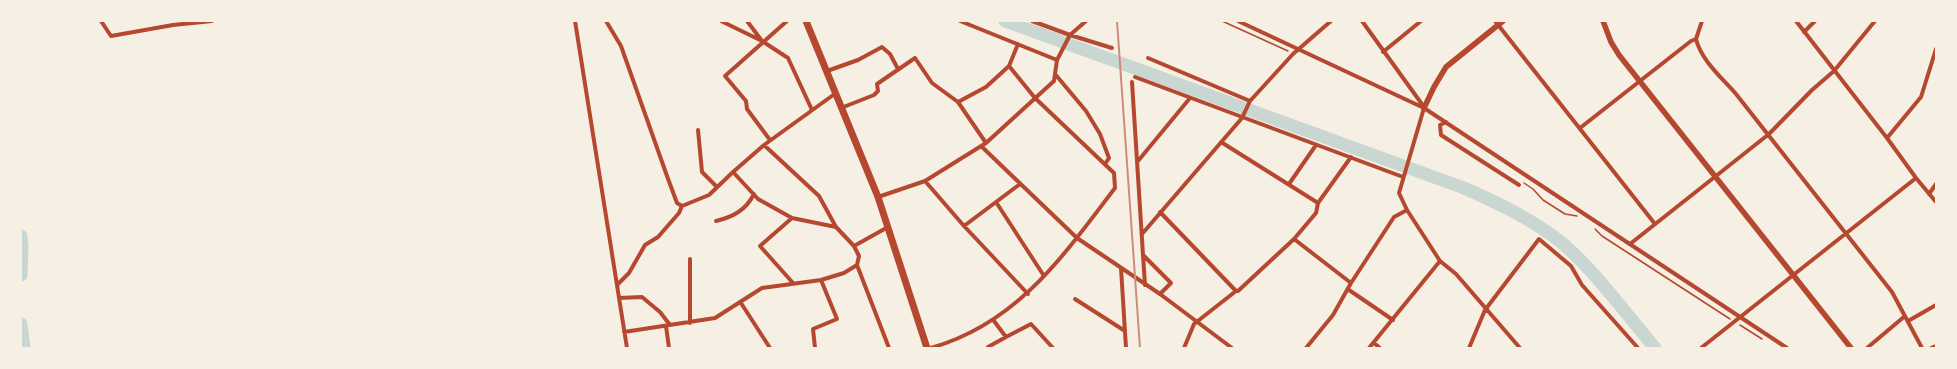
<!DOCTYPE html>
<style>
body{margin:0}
#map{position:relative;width:1957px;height:369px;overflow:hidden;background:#f6efe4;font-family:"Exo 2",sans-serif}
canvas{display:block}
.frame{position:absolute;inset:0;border:22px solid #f6efe4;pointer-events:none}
</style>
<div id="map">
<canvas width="1957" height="369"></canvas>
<div class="frame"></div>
</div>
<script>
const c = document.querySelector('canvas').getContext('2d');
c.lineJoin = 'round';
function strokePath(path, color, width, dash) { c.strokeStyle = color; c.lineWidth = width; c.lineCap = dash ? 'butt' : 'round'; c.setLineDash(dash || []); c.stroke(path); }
strokePath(new Path2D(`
 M1005 21 1464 188C1498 203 1532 219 1562 243 1596 272 1626 314 1655 348
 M21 236 22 247 21 275
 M21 324 24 348`), '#c9d6d2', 13);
strokePath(new Path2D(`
 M1222 21 1288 51
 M1524 183 1533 189 1543 200 1565 214 1577 216
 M1595 229 1602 236 1730 319
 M1740 325 1762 339`), '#b5482f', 1.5);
strokePath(new Path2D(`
 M101 21 111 36 173 25 212 21
 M575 21 627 348
 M606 21 621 46 667 176 677 203 682 206
 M721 21 760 40
 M747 21 762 41 788 58 812 110
 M960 21 1057 60
 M1032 21 1070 35 1112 48
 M1238 21 1424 108 1787 348
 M1362 21 1424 107
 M1495 21 1655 224
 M1796 21 1887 138 1916 178 1936 202
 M1804 32 1815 21
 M1696 39C1701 60 1722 78 1736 94L1892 292 1922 348
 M1383 52 1421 21
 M1148 58 1250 101
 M1009 66 1018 44
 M827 71 858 60 882 47 890 54 898 69
 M1055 74 1086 111 1100 134 1109 158 1105 164
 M1135 77 1403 177
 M1132 82 1143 255 1171 283 1160 294
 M841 108 874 95 878 91 877 84 915 58 932 83 958 102
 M1424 108 1399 193 1407 210 1440 261 1456 274 1520 348
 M1446 122 1440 125 1441 135 1519 185
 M1580 128 1691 41 1696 39 1702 21
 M698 130 702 172 717 187
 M1887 138 1921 97 1936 49
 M770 140 747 109 746 101 725 76 787 21
 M1221 142 1318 203
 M764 145 836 93
 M981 146 1077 238 1160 294 1232 348
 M1138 161 1190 98
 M925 181 964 226 1028 294
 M1289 184 1316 145
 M1929 194 1936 184
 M878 197 925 181 986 143 1054 81 1057 60 1070 35 1086 21
 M996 202 1044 276
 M1160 212 1236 291
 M792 218 760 246 793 283
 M716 221C733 217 746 210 754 194
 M964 226 1020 184
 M836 227 819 196 764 145 733 172 758 199 792 218 836 227 854 246
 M1142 234 1242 118 1250 101 1293 54 1331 21
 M1294 239 1351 283
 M1630 244 1769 134 1812 90 1834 71 1875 21
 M1143 255 1145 285
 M857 265 889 348
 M1121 268 1126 348
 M617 285 629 273 645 245 658 237 679 213 682 206 709 195 733 172
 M1349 290 1393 320
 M619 298 642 297 660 312 670 325
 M1075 299 1125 331
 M741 303 770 348
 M994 321 1006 337 1031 324 1053 348
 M1908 321 1936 305
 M690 323V259
 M666 326 669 348
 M624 332 715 318 762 288 821 280 844 273 857 265 859 256 854 246 888 227
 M1374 343 1380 348
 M815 348 813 329 837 319 821 280
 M931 348C1018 323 1063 256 1115 188L1114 173 1035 98 1009 66 986 87 958 102 986 143
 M989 348 988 347 1006 337
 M1184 348 1194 324 1236 291H1238L1294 239 1316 213 1318 203 1351 157
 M1306 348 1333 315 1351 283 1394 217 1407 210
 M1369 348 1440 261
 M1469 348 1485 310 1539 239 1571 266 1582 285 1638 348
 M1701 348 1916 178
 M1867 348 1905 316
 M1931 348 1936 346`), '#b5482f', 4);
strokePath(new Path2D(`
 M1603 21 1611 42 1619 55 1851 348
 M1424 108 1434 87 1446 67 1503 21`), '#b5482f', 5.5);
strokePath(new Path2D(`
 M806 21 878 197 927 348`), '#b5482f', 7);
strokePath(new Path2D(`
 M1117 21 1140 348`), '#cf8b77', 2);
</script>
